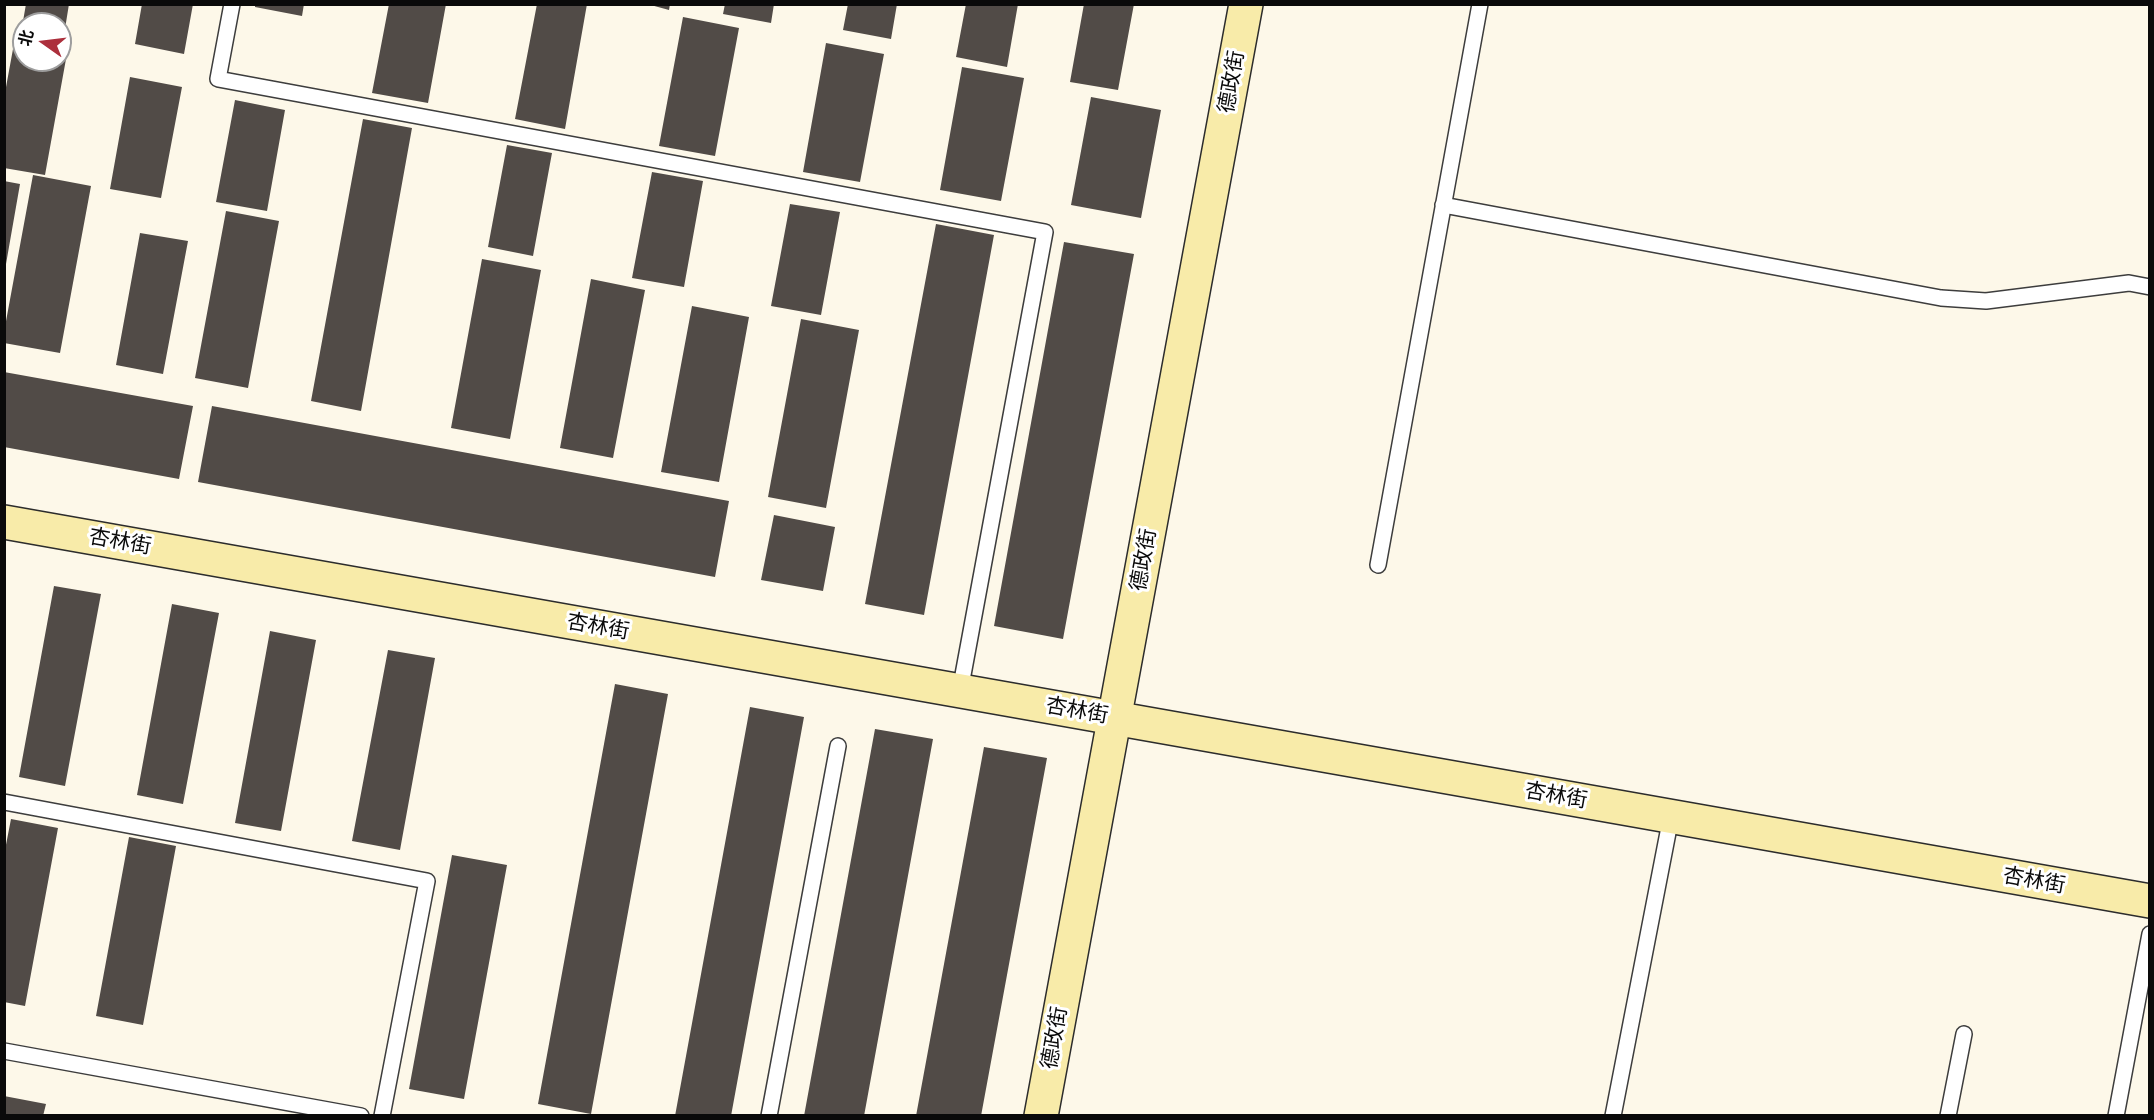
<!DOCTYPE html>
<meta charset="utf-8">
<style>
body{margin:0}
#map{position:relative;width:2154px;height:1120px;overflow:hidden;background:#fdf8e9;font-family:"Zilla Slab","Noto Sans SC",serif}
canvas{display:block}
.frame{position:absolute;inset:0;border:6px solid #0a0a0a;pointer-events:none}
.north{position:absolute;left:12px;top:12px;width:60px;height:60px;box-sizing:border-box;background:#fff;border:2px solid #9d9d9d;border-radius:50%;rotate:284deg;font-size:16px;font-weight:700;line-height:24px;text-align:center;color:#0a0a0a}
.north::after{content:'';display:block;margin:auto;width:21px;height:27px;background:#ac2f3c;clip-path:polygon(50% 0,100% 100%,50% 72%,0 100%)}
</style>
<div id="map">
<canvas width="2154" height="1120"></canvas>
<div class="frame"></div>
<div class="north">北</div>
</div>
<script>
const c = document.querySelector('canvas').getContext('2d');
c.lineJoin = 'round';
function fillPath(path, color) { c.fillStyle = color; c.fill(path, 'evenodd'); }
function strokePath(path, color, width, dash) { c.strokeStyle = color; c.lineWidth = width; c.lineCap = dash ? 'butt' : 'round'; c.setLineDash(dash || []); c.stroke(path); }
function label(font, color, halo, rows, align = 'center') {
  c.font = font + ' "Zilla Slab","Noto Sans SC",serif'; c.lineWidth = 6; c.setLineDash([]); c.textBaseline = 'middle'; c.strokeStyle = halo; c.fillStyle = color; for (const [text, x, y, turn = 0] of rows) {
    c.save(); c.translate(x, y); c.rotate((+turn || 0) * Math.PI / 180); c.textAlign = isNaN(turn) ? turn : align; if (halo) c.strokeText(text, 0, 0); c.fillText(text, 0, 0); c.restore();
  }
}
fillPath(new Path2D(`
 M26 4H69L64 35 60 34V24H24V28L22 27Z
 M142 4H193L184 54 135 44Z
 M255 4H304L302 16 255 7Z
 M389 4H446L428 103 372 93Z
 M537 4H587L565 129 515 119Z
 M647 4H670L669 10Z
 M725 4H774L771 23 723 14Z
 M848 4H897L891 39 843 30Z
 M966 4H1018L1007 67 956 57Z
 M1084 4H1134L1118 90 1070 82Z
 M683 17 739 28 715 156 659 146Z
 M826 43 884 54 860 182 803 172Z
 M13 49 24 51V60L66 59 45 175 4 168V98Z
 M962 67 1024 78 1001 201 940 190Z
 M130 77 182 87 161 198 110 189Z
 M1091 97 1161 110 1141 218 1071 205Z
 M235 100 285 110 267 211 216 202Z
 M363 119 412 128 361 411 311 401Z
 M507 145 552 153 533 256 488 247Z
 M652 172 703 181 684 287 632 278Z
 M33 175 91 186 60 353 4 343V332Z
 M4 181 20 184 6 264H4Z
 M790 204 840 212 821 315 771 306Z
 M226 211 279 221 248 388 195 378Z
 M936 224 994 235 924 615 865 604Z
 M140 233 188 241 163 374 116 365Z
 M1064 242 1134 254 1063 639 994 626Z
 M482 259 541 270 510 439 451 428Z
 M591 279 645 290 613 458 560 448Z
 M692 306 749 317 719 482 661 472Z
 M801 319 859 330 826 508 768 497Z
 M4 372 193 406 179 479 4 447Z
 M212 406 729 501 715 577 198 482Z
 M774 515 835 527 823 591 761 580Z
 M54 586 101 594 65 786 19 777Z
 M172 604 219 613 183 804 137 795Z
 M270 631 316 640 281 831 235 823Z
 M388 650 435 658 400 850 352 841Z
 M615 684 668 694 591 1114 538 1104Z
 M750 707 804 717 731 1116H675Z
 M875 729 933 739 864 1116H804Z
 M984 747 1047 758 981 1116H916Z
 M11 819 58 828 25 1006 4 1002V855Z
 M129 837 176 846 143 1025 96 1016Z
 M452 855 507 865 464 1099 409 1089Z
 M4 1096 46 1104 43 1116H4Z`), '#514b47');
const lane = new Path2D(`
 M232 4 218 79 1045 232 960 691
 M1443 205 1941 298 1986 301 2129 283 2150 287
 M1378 565 1480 4
 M4 802 427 881 382 1116
 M4 1051 361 1116
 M769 1116 838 746
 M1613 1116 1671 817
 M1948 1116 1964 1034
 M2116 1116 2150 934`);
const secondary = new Path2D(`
 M4 522 2150 901
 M1041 1116 1246 4`);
strokePath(lane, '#3d3d3d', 18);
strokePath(secondary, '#2c2c2c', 36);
strokePath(lane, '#fff', 15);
strokePath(secondary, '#f8eba9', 33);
label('21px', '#0a0a0a', '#fff', [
 ["德政街",1232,82,-80],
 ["杏林街",120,542,10],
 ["德政街",1144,560,-80],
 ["杏林街",598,627,10],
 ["杏林街",1077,711,10],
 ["杏林街",1556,796,10],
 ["杏林街",2034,881,10],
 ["德政街",1055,1038,-80]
]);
</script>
